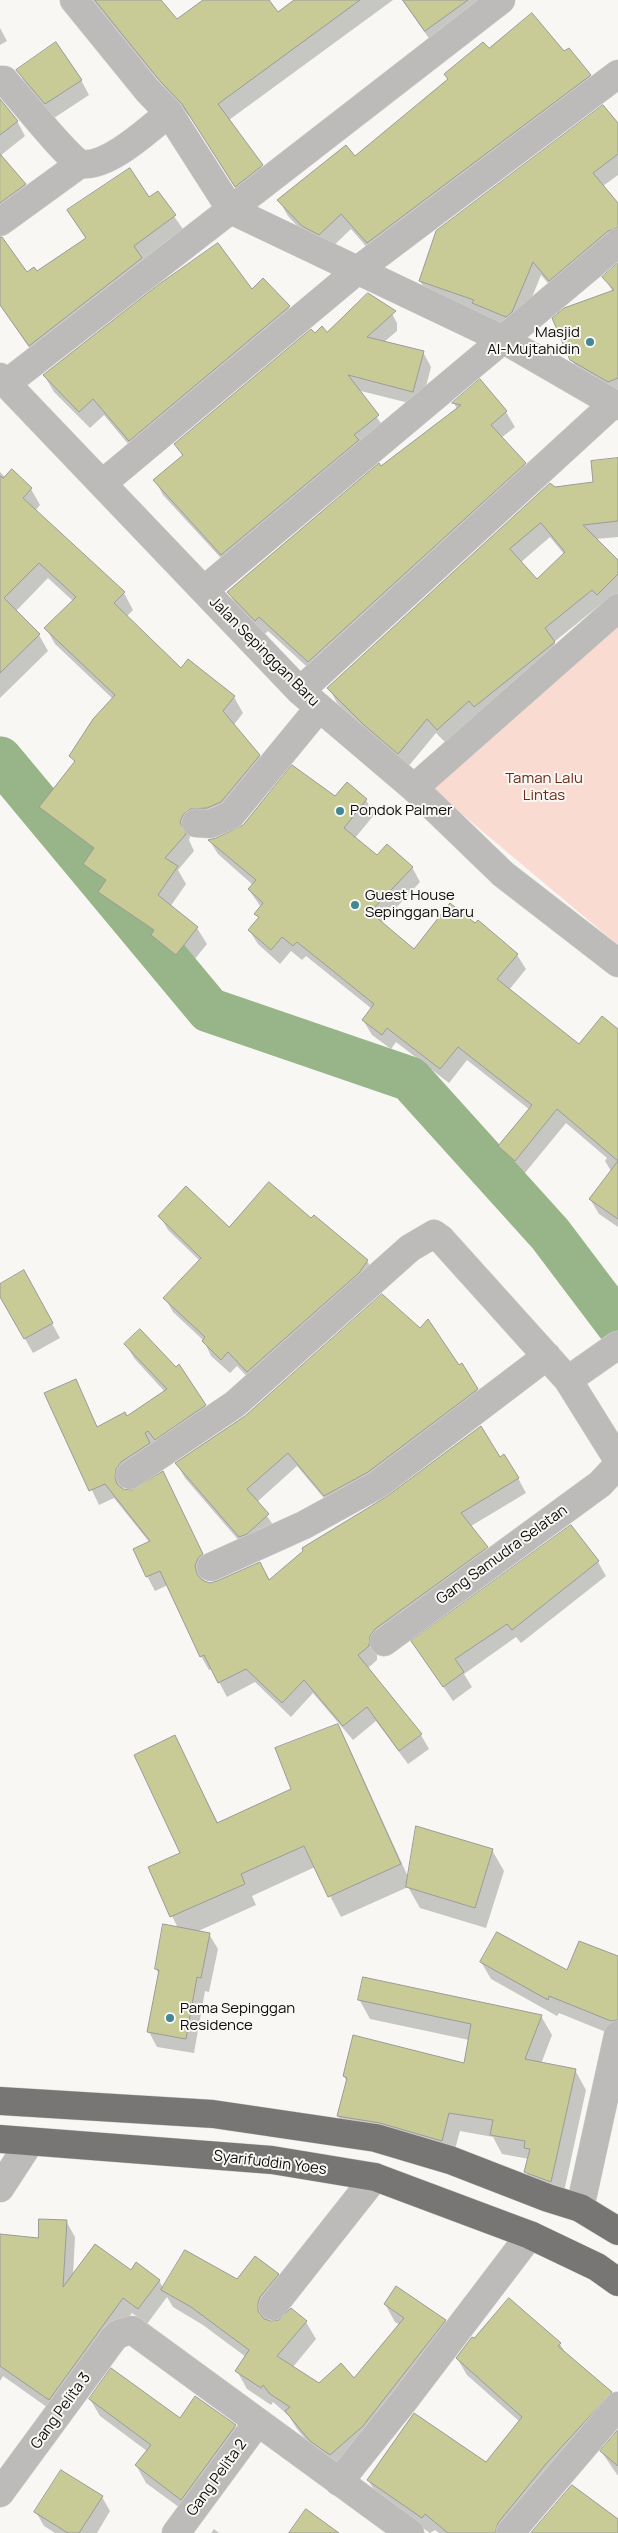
<!DOCTYPE html>
<style>
body{margin:0}
canvas{display:block;background:#f8f7f4}
</style>
<canvas width="618" height="2533"></canvas>
<script>
const c = document.querySelector('canvas').getContext('2d');
c.lineJoin = 'round';
function fillPath(path, color) { c.fillStyle = color; c.fill(path, 'evenodd'); }
function strokePath(path, color, width, dash) { c.strokeStyle = color; c.lineWidth = width; c.lineCap = dash ? 'butt' : 'round'; c.setLineDash(dash || []); c.stroke(path); }
function label(font, color, halo, rows, align = 'center') {
  c.font = font + ' Manrope,sans-serif'; c.lineWidth = 4; c.setLineDash([]); c.textBaseline = 'middle'; c.strokeStyle = halo; c.fillStyle = color; for (const [text, x, y, turn = 0] of rows) {
    c.save(); c.translate(x, y); c.rotate((+turn || 0) * Math.PI / 180); c.textAlign = isNaN(turn) ? turn : align; if (halo) c.strokeText(text, 0, 0); c.fillText(text, 0, 0); c.restore();
  }
}
fillPath(new Path2D(`
 M618 626V945L432 789Z`), '#fadbd2');
fillPath(new Path2D(`
 M90 0H159L177 21 205 0H267L277 14 296 0H393L229 120 272 182 245 203 193 121Z
 M402 0H509L435 47Z
 M0 28 7 41 0 45Z
 M489 50 564 53 590 76 599 92 377 259 351 229 329 250 312 242 288 216 279 200 355 158Z
 M17 70 81 80 89 95 54 118 26 84Z
 M0 101 17 121 25 136 0 156 25 185 33 199 0 221Z
 M618 125V175L603 186 618 204V245L558 295 541 275 520 327 514 331 482 317 480 313 429 296 420 281Z
 M158 193 185 232 39 362 0 305V245L27 274 37 273 86 239 68 210 149 199Z
 M618 264V401L584 382 572 360 613 292 604 277Z
 M263 280 289 307 299 324 139 457 104 415 90 428 54 392 44 375 252 290Z
 M389 308 397 323V331L384 342 423 352 431 367 421 406 357 390 386 430 231 569 163 495 155 480 183 457 176 444 315 335 327 333Z
 M480 381 506 412 515 427 501 438 525 464 533 478 317 676 268 631 264 635 237 606 228 592 381 468 457 409 454 403Z
 M618 459V537L596 539 618 561V598L601 604 554 642 563 657 447 744 436 733 407 768 374 740 337 703 329 688 554 489 595 483ZM550 537 564 554 537 581 520 563Z
 M0 472 5 477 31 489 40 505 35 511 124 593 133 610 126 617 181 669 234 697 243 713 233 726 259 755 269 772 192 831 189 840 194 851 178 870 186 884 170 907 197 928 207 944 186 970 162 951 155 940 109 909 100 892 104 887 94 880 85 864 92 854 50 823 41 807 75 763 71 756 113 699 55 644 46 628 73 601 48 578 16 611 39 635 48 651 0 698Z
 M335 798 366 800 374 815 355 838 378 857 412 867 420 882 382 923 414 951 517 955 526 969 509 990 579 1045 618 1031V1227L599 1214 590 1199 611 1171 605 1161 607 1158 566 1123 524 1174 508 1161 499 1146 530 1110 467 1060 449 1083 396 1042 391 1049 372 1035 363 1020 372 1009 306 956 302 960 291 951 280 964 258 944 249 930 259 919 256 914 261 907 249 890 253 885 218 854 210 841Z
 M160 1216 229 1229 312 1220 314 1217 367 1261 376 1275 256 1386 237 1366 230 1373 211 1356 204 1341 173 1312 165 1298 200 1261 168 1230Z
 M0 1285 32 1287 60 1338 33 1353 0 1294Z
 M126 1344 205 1406 213 1420 124 1484 122 1490 132 1492 163 1473 210 1569 206 1573 203 1581 210 1584 260 1563 270 1581 499 1458 518 1478 526 1493 471 1526 495 1562 377 1651V1660L367 1669 421 1735 429 1749 408 1764 376 1721 353 1740 313 1693 291 1717 255 1682 227 1697 212 1669 209 1670 201 1656 168 1585 155 1591 147 1576 150 1543 114 1498 99 1505 46 1394 75 1381 98 1428 127 1418 165 1392 134 1358Z
 M462 1365 485 1404 333 1509 297 1466 257 1502 276 1529 248 1551 185 1478 177 1464Z
 M598 1562 606 1576 521 1643 516 1637 464 1674 472 1687 453 1701 413 1642Z
 M337 1726 349 1747 409 1879 492 1850 504 1871 486 1928 420 1908 408 1887 341 1917 315 1867 252 1896 256 1905 196 1932 209 1934 218 1949 209 1992 205 1991 194 2053 157 2047 149 2032 159 1974 156 1969 178 1928 172 1916 182 1853 175 1737 218 1823 292 1790Z
 M618 1958V2037L559 2013 557 2016 491 1979 481 1962 568 1972Z
 M359 1999 541 2016 552 2035 541 2064 575 2070 586 2090 562 2201 537 2191 526 2172 529 2159 502 2154 493 2137 460 2131 452 2160 349 2135 338 2116 347 2082 344 2076 465 2064 469 2040 370 2019Z
 M66 2221 75 2237 73 2276 131 2271 159 2280 163 2288 278 2274 288 2292 267 2321 306 2322 316 2339 293 2367 319 2384 354 2380 400 2325 395 2322 385 2304 445 2320 455 2338 340 2472 322 2459 297 2429 289 2416 273 2402 271 2405 247 2389 237 2371 246 2357 203 2325 173 2307 167 2297 147 2324 132 2313 58 2415 3 2376 0 2381V2235L39 2239Z
 M560 2344 566 2354 611 2392 618 2404 513 2533H439L435 2530 430 2533 378 2496 368 2480 486 2463 520 2422 467 2375 457 2358Z
 M90 2399 181 2420 235 2426 245 2443 191 2516 146 2483 136 2465 147 2451 100 2416Z
 M618 2431V2476L601 2451Z
 M102 2497 110 2511 97 2533H55L44 2526 36 2512Z
 M214 2529 219 2533H211Z`), '#0003');
strokePath(new Path2D(`
 M0 759 209 1010 410 1079 550 1234 618 1324`), '#97b588', 45);
const building = new Path2D(`
 M95 0H161L177 19 203 0H269L278 12 294 0H360L218 104 263 165 235 187 182 104 160 81Z
 M403 0H468L425 31Z
 M532 13 564 51 569 48 591 75 367 243 341 214 319 235 302 226 277 200 346 145 355 156 448 79 444 74 483 42 489 48Z
 M56 42 82 80 45 104 16 70Z
 M0 99 18 121 0 135Z
 M603 105 618 123V154L593 173 618 203V228L608 231 549 281 533 262 512 312 506 317 472 303 474 300 419 281 436 231Z
 M0 154 26 184 0 203Z
 M130 168 149 197 158 191 176 215 134 246 142 258 29 346 0 305V237H2L27 272 34 267 37 271 86 238 67 210Z
 M218 243 252 289 263 278 290 306 129 441 93 399 79 412 43 375 158 285Z
 M618 263V378L608 382 570 360 552 318 564 308 614 290 602 277Z
 M368 293 396 311 367 337 424 351 413 392 348 375 379 415 354 435 359 440 221 555 153 480 183 455 174 444 311 329 315 333 322 326 327 332Z
 M480 379 507 411 491 425 526 463 308 662 259 617 255 621 227 592 379 463 381 466 461 405 452 403Z
 M618 458V521L583 525 618 560V574L597 595 592 590 545 628 555 642 474 707 469 701 437 730 427 719 398 754 364 725 327 688 550 483 555 487 593 482 591 461ZM541 523 565 552 537 579 510 549Z
 M12 469 32 488 23 498 125 592 114 603 181 668 188 659 235 696 223 711 260 755 221 802 207 808 190 809 183 815 180 822 186 834 165 858 178 866 158 895 198 927 176 955 151 935 154 930 98 892 106 880 83 864 94 848 39 807 75 761 69 756 93 719 115 695 44 628 76 597 39 563 4 598 40 634 0 673V476L3 478Z
 M292 765 335 796 347 782 367 799 344 828 377 855 387 844 413 867 370 912 414 949 450 903 475 923 478 920 518 954 497 979 579 1044 602 1016 618 1029V1219L589 1199 618 1161 557 1109 515 1161 498 1146 532 1105 458 1047 440 1069 387 1028 382 1035 362 1020 374 1004 297 942 293 946 282 937 271 950 248 930 259 917 254 914 263 903 248 889 256 880 208 840 216 838 243 825Z
 M269 1182 311 1218 314 1215 368 1260 359 1273 247 1372 228 1352 221 1360 202 1341 205 1337 163 1298 201 1258 158 1216 186 1186 229 1227Z
 M24 1270 53 1323 24 1339 0 1297V1284Z
 M382 1294 420 1328 428 1319 459 1365 462 1363 478 1389 368 1472 324 1496 288 1453 247 1489 269 1514 247 1534 239 1537 175 1463 245 1416Z
 M140 1329 176 1367 179 1364 206 1405 155 1440 148 1431 145 1433 150 1443 121 1462 116 1469 115 1477 117 1484 123 1489 132 1490 163 1471 203 1554 198 1558 195 1566 197 1574 202 1580 210 1583 217 1581 260 1562 269 1580 303 1551 302 1548 386 1497 481 1426 500 1457 504 1454 519 1478 461 1513 488 1547 375 1629 370 1636 369 1646 358 1655 422 1734 399 1751 367 1707 343 1726 304 1680 282 1703 246 1669 218 1683 204 1655 200 1657 160 1571 146 1577 133 1549 150 1541 105 1484 89 1491 44 1393 76 1379 97 1427 125 1412 127 1416 167 1389 124 1344Z
 M571 1525 599 1561 512 1630 507 1624 455 1659 464 1672 443 1687 411 1641Z
 M338 1724 401 1864 328 1897 304 1846 241 1874 245 1884 170 1917 148 1867 180 1853 134 1755 175 1735 217 1823 291 1789 275 1748Z
 M416 1826 493 1849 475 1908 406 1887Z
 M163 1924 210 1933 201 1978 197 1977 186 2039 147 2032 159 1970 155 1969Z
 M497 1932 567 1970 579 1941 618 1956V2020L611 2021 549 1996 548 2000 480 1962Z
 M363 1977 542 2015 525 2059 576 2069 551 2182 524 2172 530 2149 524 2148 525 2141 490 2135 493 2120 449 2113 442 2141 380 2123 337 2116 347 2078 343 2076 353 2035 464 2063 471 2024 358 2000Z
 M39 2219 67 2220 63 2287 95 2244 131 2270 136 2262 160 2280 138 2309 123 2298 49 2400 0 2366V2234L38 2238Z
 M185 2250 237 2279 255 2256 279 2274 260 2297 258 2303V2311L264 2319 271 2321 279 2320 291 2308 307 2321 277 2356 319 2383 341 2363 354 2378 404 2318 384 2304 396 2286 446 2320 363 2426 330 2455 310 2441 285 2411 290 2407 270 2394 263 2385 261 2388 235 2371 249 2350 191 2307 161 2290Z
 M509 2298 561 2343 558 2346 612 2392 545 2465 498 2523 495 2533H448L425 2514 422 2518 367 2480 414 2413 486 2462 522 2417 456 2358 472 2337 474 2338Z
 M111 2368 180 2418 195 2396 236 2425 181 2500 135 2465 151 2445 89 2399Z
 M618 2430V2466L600 2451Z
 M61 2470 103 2496 79 2533H68L34 2512Z
 M572 2485 618 2519V2533H531Z
 M306 2509 339 2533H289Z`);
fillPath(building, '#c8cb96');
strokePath(building, '#9b9b99', 1);
const minor = new Path2D(`
 M74 0 148 91 169 113 231 210 504 340 618 406
 M0 80H4C16 93 71 162 81 164 108 168 149 129 169 113
 M0 222 80 164
 M0 377 300 691 414 788 503 874 618 963
 M7 383 501 0
 M103 483 359 269 618 74
 M204 590 618 243
 M300 691 613 404
 M414 788 618 608
 M196 823 210 824 231 815 319 708
 M568 1380 618 1345
 M130 1475 235 1404 410 1248 434 1234 441 1239 568 1380 618 1460
 M211 1567 304 1525 377 1485 547 1356
 M384 1642 600 1484 618 1465
 M0 2188 30 2142
 M580 2208 618 2035
 M273 2306 375 2177
 M339 2482 403 2402 530 2235
 M0 2493 113 2339 118 2334 132 2330 410 2533
 M176 2533 257 2423
 M510 2533 618 2406`);
const highway = new Path2D(`
 M0 2101 213 2114 376 2138 450 2160 548 2198 580 2208 618 2231
 M0 2139 272 2160 375 2177 530 2235 597 2267 618 2282`);
strokePath(minor, '#d3d2cf', 29);
strokePath(highway, '#d3d2cf', 29);
strokePath(minor, '#bcbbba', 28);
strokePath(highway, '#787674', 28);
for (const [x, y, r, color] of [
 [590,342,5,"#428893"],
 [340,811,5,"#428893"],
 [355,905,5,"#428893"],
 [170,2018,5,"#428893"]
]) { const dot = new Path2D(); dot.arc(x, y, r, 0, 2 * Math.PI); c.fillStyle = color; c.fill(dot); strokePath(dot, '#f8f7f4', 2); }
label('15px', '#0e0d0c', '#f8f7f4', [
 ["Masjid",580,333,"right"],
 ["Al-Mujtahidin",580,350,"right"],
 ["Pondok Palmer",350,811],
 ["Guest House",365,896],
 ["Sepinggan Baru",365,913],
 ["Pama Sepinggan",180,2009],
 ["Residence",180,2026]
], 'left');
label('15px', '#0e0d0c', '#f8f7f4', [
 ["Jalan Sepinggan Baru",264,652,45],
 ["Gang Samudra Selatan",502,1555,-36],
 ["Syarifuddin Yoes",270,2163,7],
 ["Gang Pelita 3",61,2411,-54],
 ["Gang Pelita 2",217,2478,-54]
]);
label('15px', '#6e2a17', '#f8f7f4', [
 ["Taman Lalu",544,779],
 ["Lintas",544,796]
]);
</script>
